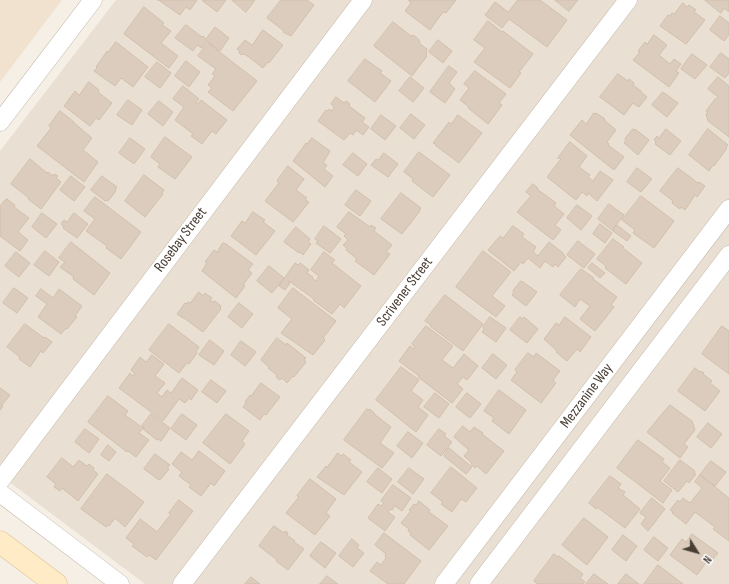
<!DOCTYPE html>
<style>
body{margin:0}
#map{position:relative;width:729px;height:584px;overflow:hidden;background:#f5efe6;font-family:"Sofia Sans Condensed",sans-serif}
canvas{display:block}
.north{position:absolute;left:677px;top:532px;width:40px;height:40px;-webkit-text-stroke:3px #fff;paint-order:stroke;rotate:127deg;font-size:11px;font-weight:700;line-height:16px;text-align:center;color:#483e34}
.north::after{content:'';display:block;margin:auto;width:14px;height:18px;background:#483e34;clip-path:polygon(50% 0,100% 100%,50% 72%,0 100%)}
</style>
<div id="map">
<canvas width="729" height="584"></canvas>
<div class="north">N</div>
</div>
<script>
const c = document.querySelector('canvas').getContext('2d');
c.lineJoin = 'round';
function fillPath(path, color) { c.fillStyle = color; c.fill(path, 'evenodd'); }
function strokePath(path, color, width, dash) { c.strokeStyle = color; c.lineWidth = width; c.lineCap = dash ? 'butt' : 'round'; c.setLineDash(dash || []); c.stroke(path); }
function label(font, color, halo, rows, align = 'center') {
  c.font = font + ' "Sofia Sans Condensed",sans-serif'; c.lineWidth = 3; c.setLineDash([]); c.textBaseline = 'middle'; c.strokeStyle = halo; c.fillStyle = color; for (const [text, x, y, turn = 0] of rows) {
    c.save(); c.translate(x, y); c.rotate((+turn || 0) * Math.PI / 180); c.textAlign = isNaN(turn) ? turn : align; if (halo) c.strokeText(text, 0, 0); c.fillText(text, 0, 0); c.restore();
  }
}
fillPath(new Path2D(`
 M116 0H729V584H145L0 475V151Z`), '#e9e0d3');
fillPath(new Path2D(`
 M0 0H62L0 82Z`), '#f0e2ce');
const building = new Path2D(`
 M158 0H197L190 10 186 7 180 15 160 1Z
 M203 0H226L217 12 203 1Z
 M232 0H255L246 12Z
 M281 0H307L314 5 291 36 283 32 284 31 267 18Z
 M409 0H456L446 13 443 12 430 30 405 11 411 3 409 1Z
 M518 0H540L567 20 547 47 509 19 502 28 485 15 495 2 508 12Z
 M555 0H578L569 11Z
 M705 0H729V12L724 8 721 13Z
 M683 3 687 7 689 5 696 10 694 12 705 20 686 44 660 26 668 15 670 16 672 13 674 14Z
 M144 7 164 23 162 25 171 31 161 43 178 56 169 68 124 34Z
 M720 16 729 23V35L724 41 710 30Z
 M488 21 502 32 503 31 533 54 519 72 521 73 510 88 474 62 485 48 474 40Z
 M393 22 411 36 413 35 416 37 419 40 420 44 427 49 426 55 427 56 412 76 374 46Z
 M186 25 202 37 203 36 206 39 215 27 229 38 220 51 207 41 202 48 197 45 193 51 175 38Z
 M263 30 283 45 269 63 268 62 263 68 246 55 243 54 242 55 239 53 240 51 237 49 245 40 252 45Z
 M654 35 667 45 659 55 670 64 674 59 681 64 676 71 679 73 669 87 633 60 640 52 638 51 645 42 647 44Z
 M438 40 452 51 443 63 429 52Z
 M116 42 148 67 133 87 121 78 115 86 94 71 97 68 96 67 107 51 108 52Z
 M208 43 257 81 233 111 208 92 212 88 208 85 215 76 212 74 216 69 198 56Z
 M721 53 729 59V73L725 78 710 67Z
 M692 54 707 65 695 79 681 69Z
 M365 59 382 71 380 73 391 81 375 102 348 81Z
 M186 61 200 72 189 87 175 76Z
 M157 62 171 73 160 88 145 77Z
 M449 66 457 72 449 83 455 89 445 103 430 92Z
 M475 71 506 94 499 103 502 105 488 124 468 108 469 107 460 100 469 88 464 84Z
 M618 74 628 81 629 79 634 83 633 85 641 91V92L647 97 639 107 633 103 624 115 600 97Z
 M410 77 424 88 413 102 399 91Z
 M718 77 729 86V137L708 121 706 114 708 112 706 111 715 99H716L718 97 708 89Z
 M89 82 99 90 98 92 112 103 99 120 96 118 90 126 64 106 75 91 79 95Z
 M183 86 199 99 196 102 198 104 201 100 227 120 216 134 212 131 202 144 191 136 193 134 175 120 184 107 173 99Z
 M663 92 678 103 667 117 652 105Z
 M336 97 344 103 346 101 350 104 349 106 365 118 362 122 369 127 363 135 356 130 353 135 350 133 344 140 318 121 326 110 328 111 329 109 332 111 334 107 331 104Z
 M128 100 142 110 132 125 117 115Z
 M159 101 173 112 163 126 148 114Z
 M60 111 74 122V123L92 138 83 150 98 162 84 182 37 146 51 128 49 126Z
 M594 113 595 114 596 113 605 119 604 120 616 130 607 142 609 144 608 145 624 157 614 170 570 135 582 120 586 124Z
 M411 114 425 125 414 139 400 128Z
 M381 115 396 126 385 140 371 129Z
 M458 115 482 133 459 163 435 145 436 144 433 143 449 122 451 124Z
 M633 129 634 130 635 129 649 140 638 155 624 143 626 140 625 139Z
 M666 129 681 141 670 155 655 144 656 142 654 140 657 136 659 138Z
 M708 129 728 145 726 147 727 148 714 166 713 165 709 171 689 155Z
 M165 137 192 157 175 179 158 167 160 164 151 157Z
 M130 138 145 149 134 164 119 153Z
 M312 138 330 151 323 163 327 165 324 169 333 176 325 187 293 161 306 143 307 144Z
 M570 142 587 156 579 167 590 175 588 177 593 181 600 171 613 180 597 201 588 193 587 196 582 192 576 200 547 177 561 159 558 158Z
 M419 152 450 175 433 197 412 181 413 179 404 172Z
 M353 153 367 164 358 176 343 165Z
 M384 153 398 164 388 177 371 165 376 159 378 160Z
 M30 159 47 173 48 172 53 176 54 174 58 176 56 178 61 182 41 209 28 199 29 198 11 184Z
 M288 166 304 179 296 190 307 198 305 200 309 202 293 222 265 201 279 183 277 181Z
 M637 168 652 179 641 192 627 182Z
 M678 168 698 183 699 182 705 186 697 197 695 195 685 210 681 207 680 209 672 203 673 201 660 191Z
 M144 175 164 190 162 193 163 194 145 217 125 201Z
 M71 176 85 187 74 201 60 190Z
 M102 176 117 187 115 190 116 191 108 201 107 200 105 201 91 190Z
 M533 184 538 188 537 189 556 203 554 206 564 214 555 225 561 230 553 240 517 212 531 196 526 192Z
 M356 190 371 201 360 216 345 205Z
 M401 193 421 208 419 211H420L402 234 381 219Z
 M641 196 674 221 654 248 633 233 635 230 622 220Z
 M95 197 141 232 121 259 106 248 107 246 86 231 95 219 84 211Z
 M7 199 15 205 14 207 29 218 18 232 28 240 20 251 0 236V206L5 200H6Z
 M609 204 624 215 612 230 598 219Z
 M577 205 592 216 581 230 567 218Z
 M253 212 265 220 263 222 275 231 256 255 231 236 242 221 245 223Z
 M349 212 370 227 371 225 376 228 374 231 392 245 386 252 390 254 374 275 355 261 357 259 346 250 347 248 343 245 348 240 344 236 346 234 337 227Z
 M42 213 57 224 46 238 32 227Z
 M74 213 88 224 77 238 63 228 64 226 61 224 64 220 67 222Z
 M600 224 612 233 605 243 593 234Z
 M617 225 631 236 627 241 613 231Z
 M324 226 341 239 330 253 316 243 318 241 315 239Z
 M513 226 524 234 522 237 536 247 533 252 538 256 549 242 563 253V254L566 257 558 267 555 264 553 267 545 261 540 268 528 258 523 264 521 262 514 271 488 250 500 236 503 238Z
 M296 227 310 239 308 242 311 244 303 255 300 252 299 253 284 242Z
 M613 239 624 247 623 248 642 263 626 284 605 268 606 266 597 259Z
 M578 241 595 254 584 268 567 255Z
 M71 242 110 273 94 295 73 279 74 277 60 267 65 262 59 258Z
 M223 243 226 244 253 264 248 270 252 273 243 285 245 286 236 298 202 271 207 263 205 262 214 250 217 252Z
 M45 251 59 262 49 276 34 265Z
 M483 251 511 272 492 296 505 306 496 317 456 287Z
 M16 252 30 263 19 277 5 266Z
 M324 252 335 260 332 263 361 286 344 308 340 304 332 314 313 300 314 299 289 281 288 282 290 283 285 290 279 286 295 263 298 265 300 263 309 270 307 273 313 277 312 278 316 281 319 276 311 270Z
 M592 263 605 273 600 278 588 268Z
 M269 266 284 278 272 293 257 281Z
 M581 269 594 278 593 279 617 297 611 305 614 307 595 331 580 319 590 306 580 299 575 307 560 295Z
 M521 281 522 282H523L537 292 526 306 512 295 514 292 513 291Z
 M14 288 28 298 17 313 3 303Z
 M293 288 336 321 323 338 325 340 313 355 281 333 292 319 278 308Z
 M41 289 53 298 59 289 82 306 75 316 77 317 67 329 66 328 61 334 38 317 47 304 36 296Z
 M199 292 203 296 205 293 212 298 210 300 213 302 215 301 221 306 220 308 221 309 203 332 184 318H183L177 314 185 303 186 304 188 302 190 303Z
 M445 295 483 324 463 351 430 326 431 325 425 321Z
 M239 303 253 314 242 328 228 317Z
 M490 317 506 328 496 342 482 332 484 329 483 327Z
 M520 317 523 319 524 317 538 329 527 343 510 330Z
 M565 317 591 337 580 352 577 349 567 361 556 352 557 351 544 339 556 323 559 325Z
 M25 324 44 338 45 337 52 342 43 353 41 351 30 367 19 359 20 357 7 347Z
 M169 324 199 347 196 352 197 353 189 364 187 363 179 373 149 350Z
 M426 326 453 346 442 360 453 368 464 354 478 366 467 380 463 377 457 384 463 389 452 403 418 377 419 376 399 361 410 346 414 349 415 347 412 344Z
 M722 326 729 331V374L702 354Z
 M277 338 286 345 287 343 306 358 304 360 306 362 294 377 293 376 287 383 282 378 280 380 276 377 277 375 268 368 269 367 261 360Z
 M210 340 224 351 214 365 199 355Z
 M241 341 256 352 245 366 231 355Z
 M528 353 534 357 536 353 560 371 553 380 556 383 541 403 511 380 517 372 515 370Z
 M493 354 507 365 496 379 482 368Z
 M152 355 164 364 155 376 165 383 157 393 162 397 167 390 171 393 182 378 198 390 191 400 189 398 185 403 179 399 163 421 119 388 130 373 133 376 135 374 131 370 140 357 146 362Z
 M401 367 419 380 411 391 423 400 418 407 428 415 416 432 376 400Z
 M695 368 700 372 701 371 704 373 703 374 712 381 710 383 720 391 705 411 678 391Z
 M211 380 226 391 217 403 202 392Z
 M261 383 280 397 266 415 264 414 260 420 243 407 246 403 245 402 250 395 251 396Z
 M0 388 10 395 2 405 3 406 0 410Z
 M499 390 526 410 509 434 492 421 494 418 484 411Z
 M435 393 449 404 439 418 424 407Z
 M467 393 481 404 470 418 456 407Z
 M108 396 128 411 125 415 143 428 139 433 149 440 136 457 128 451 127 452 88 422Z
 M670 405 692 421 695 430 684 444 688 447 680 458 647 432 662 414Z
 M367 409 369 410 370 409 375 414H374L391 427 380 443 394 453 382 468 344 440Z
 M151 414 170 428 161 441 158 439 157 440 143 429 144 427 142 426Z
 M182 414 197 425 186 440 171 429Z
 M226 414 249 431 242 441 245 444 230 464 203 443Z
 M708 423 722 434 711 448 697 437Z
 M463 426 470 432 474 427 483 433 482 434 504 451 486 474 477 466 475 468 471 464 472 463 464 456 469 450 454 437Z
 M85 429 99 439 89 453 75 442Z
 M439 429 446 434 444 436 452 442 441 456 427 445Z
 M408 432 423 443 412 458 397 446Z
 M638 440 664 459 662 462 670 468 660 481 672 490 663 503 617 468Z
 M108 445 116 452 109 461 101 455Z
 M449 448 472 467 466 474 444 456Z
 M199 451 225 471 214 486 211 483 201 496 189 487 191 485 179 476 182 472 172 464 181 452 192 460Z
 M338 453 341 456 343 454 351 460 349 462 362 472 344 495 317 477 326 466 327 467Z
 M155 454 170 465 167 468 169 469 161 479H160L159 480 144 469Z
 M62 458 73 467 79 460 87 466 89 464 94 468 93 470 98 474 78 501 62 488 60 491 54 487 56 484 47 477Z
 M680 460 695 471 694 473 696 474 689 483 687 481 678 492 664 481Z
 M711 461 726 472 715 486 700 475Z
 M451 467 477 488 466 502 461 499 452 512 441 504 443 502 431 493Z
 M378 468 392 479 382 493 367 482Z
 M409 468 424 479 413 494 398 482Z
 M107 474 144 502 125 527 115 518 109 526 108 525 106 527 81 509Z
 M700 475 729 498V541L713 529 715 527 695 512 686 524 672 513 673 512 670 510 678 500 680 502 683 498 690 503 702 488 695 482Z
 M610 476 621 484 618 488 625 492 623 495 640 509 625 528 597 507 596 509 589 503Z
 M310 479 336 499 326 513 330 516 315 535 286 513 299 497 297 496Z
 M393 485 411 498 402 511 395 506 392 510 391 509 388 512 395 517 385 531 368 518 378 504 381 506 384 503 381 501Z
 M652 498 665 509 648 531 641 524 646 517 640 513Z
 M179 500 193 511 156 560 149 555 147 557 132 546 134 544 126 538 140 519 157 532 171 514 169 513Z
 M419 501 430 510 429 512 448 526 429 550 410 535 411 533 408 531 409 529 401 523 411 511 409 510 414 504 416 505Z
 M584 518 608 537 587 565 562 545Z
 M274 526 284 533 285 531 288 533 287 535 295 541 294 542 304 549 288 570 276 561 277 560 259 546Z
 M384 533 421 561 404 584H388L370 571 377 562 381 565 386 558 385 556 386 554 375 545Z
 M692 534 718 553 710 563 707 561 697 575 670 555 682 539 686 542Z
 M623 535 637 546 626 561 612 550Z
 M654 537 668 548 658 561 644 550Z
 M352 539 359 545 357 548 364 553 353 567 339 556Z
 M321 542 336 553 325 568 310 556Z
 M554 554 558 557 559 556 583 574 580 578 585 582 583 584H537L534 581Z
 M658 565 683 584H644Z
 M594 574 608 584H586Z
 M626 574 639 584H618Z
 M327 576 338 584H320Z
 M251 577 260 584H245Z`);
fillPath(building, '#dbccbd');
strokePath(building, '#d3c0ac', 1);
const minor = new Path2D(`
 M0 122 93 0
 M0 481 363 0
 M0 493 120 584
 M182 584 628 0
 M444 584 729 209
 M479 584 729 255`);
const secondary = new Path2D(`
 M0 542 56 584`);
strokePath(minor, '#c4b8aa', 19);
strokePath(secondary, '#ddc292', 23);
strokePath(minor, '#fff', 18);
strokePath(secondary, '#ffebc6', 22);
label('15px', '#483e34', '#fff', [
 ["Rosebay Street",181,240,-53],
 ["Scrivener Street",405,292,-53],
 ["Mezzanine Way",587,396,-53]
]);
</script>
